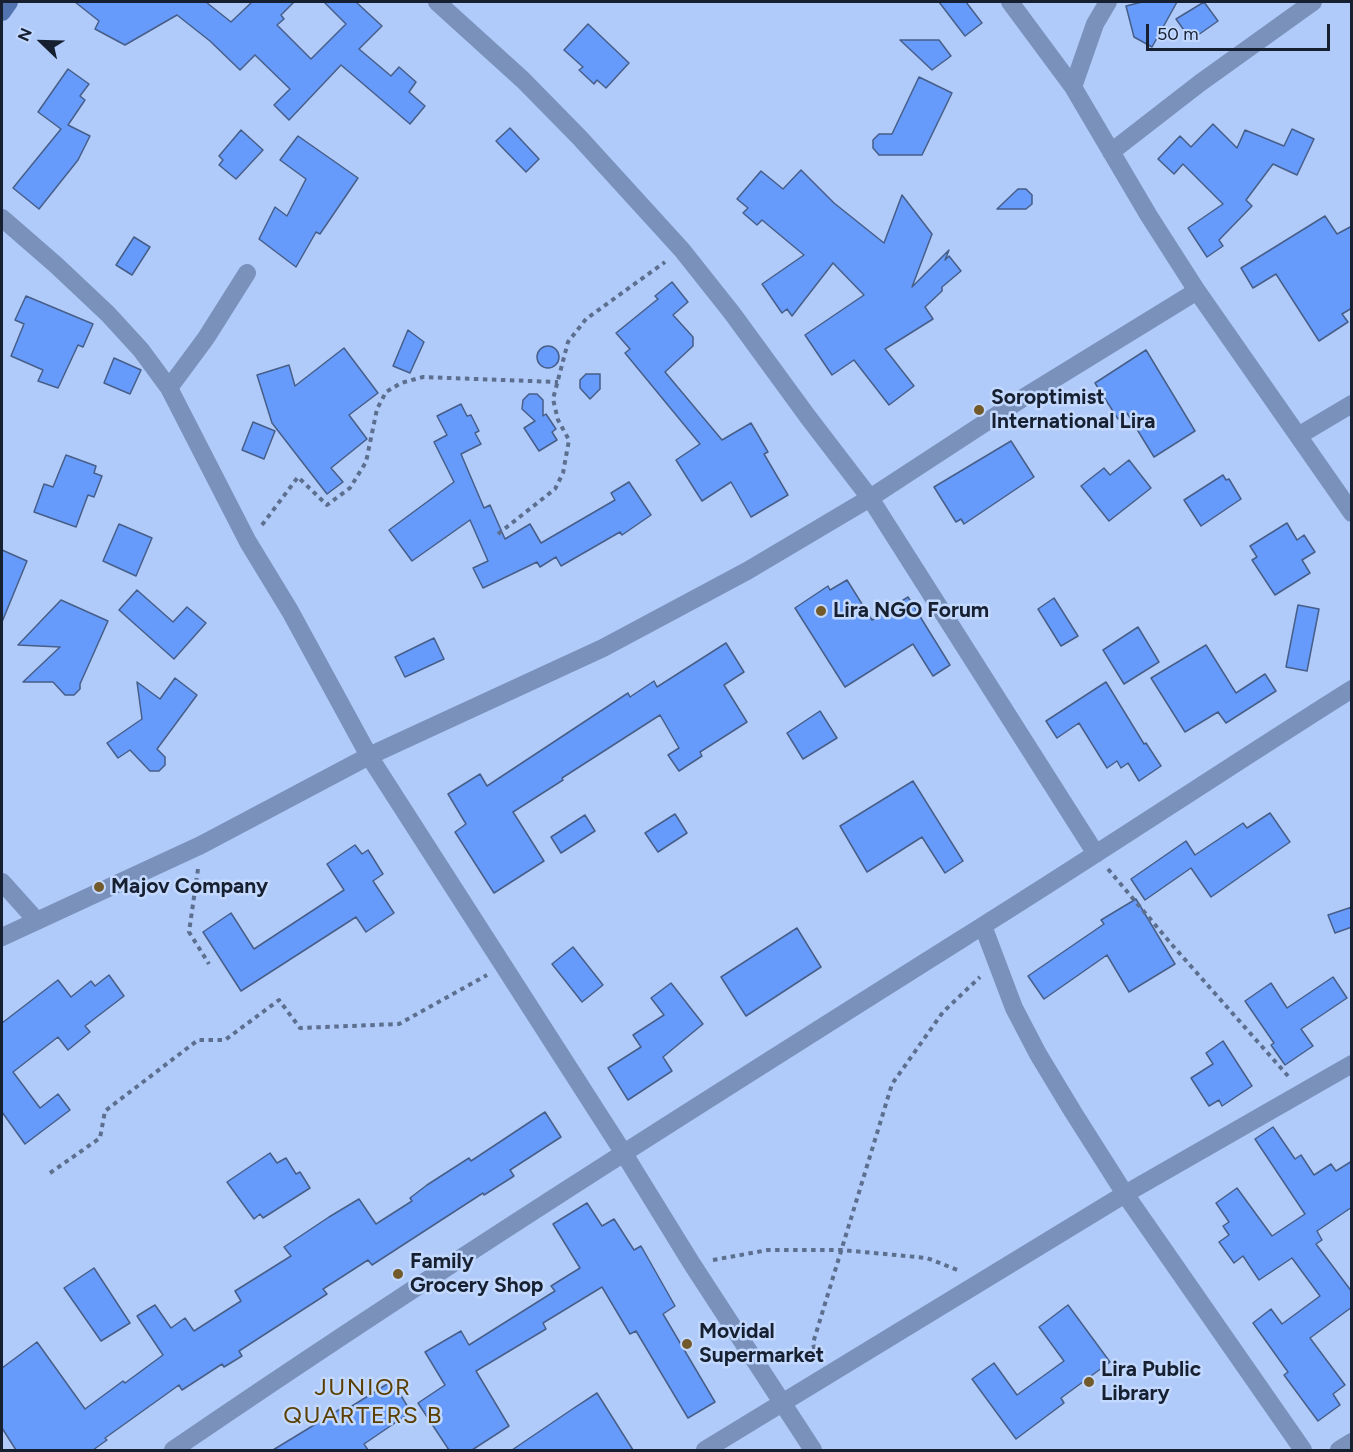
<!DOCTYPE html>
<style>
body{margin:0}
#map{position:relative;width:1353px;height:1452px;overflow:hidden;background:#b0cbfa;font-family:Figtree,sans-serif}
canvas{display:block}
.frame{position:absolute;inset:0;border:3px solid #162031;pointer-events:none}
.north{position:absolute;left:12px;top:12px;width:60px;height:60px;-webkit-text-stroke:4px #c2d8fe;paint-order:stroke;rotate:293deg;font-size:16px;font-weight:700;line-height:24px;text-align:center;color:#162031}
.north::after{content:'';display:block;margin:auto;width:21px;height:27px;background:#162031;clip-path:polygon(50% 0,100% 100%,50% 72%,0 100%)}
.scale{position:absolute;left:1146px;top:24px;width:184px;height:27px;box-sizing:border-box;border:3px solid #162031;border-top:0;padding-left:8px;font-size:18px;line-height:21px;white-space:nowrap;color:#162031;-webkit-text-stroke:4px #c2d8fe;paint-order:stroke}
</style>
<div id="map">
<canvas width="1353" height="1452"></canvas>
<div class="frame"></div>
<div class="north">N</div>
<div class="scale">50 m</div>
</div>
<script>
const c = document.querySelector('canvas').getContext('2d');
c.lineJoin = 'round';
function fillPath(path, color) { c.fillStyle = color; c.fill(path, 'evenodd'); }
function strokePath(path, color, width, dash) { c.strokeStyle = color; c.lineWidth = width; c.lineCap = dash ? 'butt' : 'round'; c.setLineDash(dash || []); c.stroke(path); }
function label(font, color, halo, rows, align = 'center') {
  c.font = font + ' Figtree,sans-serif'; c.lineWidth = 5; c.setLineDash([]); c.textBaseline = 'middle'; c.strokeStyle = halo; c.fillStyle = color; for (const [text, x, y, turn = 0] of rows) {
    c.save(); c.translate(x, y); c.rotate((+turn || 0) * Math.PI / 180); c.textAlign = isNaN(turn) ? turn : align; if (halo) c.strokeText(text, 0, 0); c.fillText(text, 0, 0); c.restore();
  }
}
const building = new Path2D(`
 M75 2H206L231 22 252 2H294L281 15 284 19 277 25 311 59 346 24 324 2H356L382 26 359 49 391 76 399 67 416 82 409 92 425 106 410 124 341 65 289 120 274 105 290 89 255 55 240 70 210 41 177 15 125 45 95 29 99 21Z
 M939 2H966L982 23 965 36Z
 M1142 2H1177L1152 47 1134 37 1126 6Z
 M1204 2 1218 21 1191 40 1176 19Z
 M588 24 629 63 606 88 597 80 594 84 579 70 583 67 564 50Z
 M900 40H939L951 56 932 70Z
 M68 69 89 84 80 96 85 100 68 125 90 136 78 160 39 209 13 188 61 129 38 112Z
 M919 77 952 93 922 155H879L873 148V140L879 134H892Z
 M1213 124 1237 148 1245 130 1284 146 1292 129 1314 139 1297 175 1273 164 1246 200 1252 206 1219 240 1223 246 1207 257 1188 228 1223 204 1183 164 1174 174 1158 159 1180 136 1191 147Z
 M510 128 539 159 526 172 496 141Z
 M241 130 263 150 236 179 219 165 223 160 219 156Z
 M298 136 358 178 320 234 316 232 296 267 259 239 275 207 287 216 306 179 280 160Z
 M801 170 834 203 884 243 902 195 932 234 912 287 949 250 945 260 949 256 961 271 942 287V291L925 307 933 319 885 349 914 386 889 405 854 360 832 375 805 335 864 295 833 263 792 316 787 309 782 313 762 284 804 255 762 220 757 225 743 213 748 208 737 199 761 171 783 189Z
 M1018 189H1026L1032 195V204L1026 209H997Z
 M1325 216 1337 234 1352 226V308L1342 314 1348 322 1319 341 1276 274 1253 288 1241 268Z
 M134 237 150 247 132 275 116 265Z
 M672 282 688 302 673 315 693 337V346L665 372 722 440 751 423 768 452 764 454 788 495 751 517 731 482 702 501 676 460 700 444 625 353 630 349 616 333 658 299 655 296Z
 M26 296 93 324 83 347 78 345 58 388 38 381 43 370 11 356 24 324 15 320Z
 M408 330 424 342 410 373 393 366Z
 M537 357a11 11 0 1 1 22 0a11 11 0 1 1-22 0Z
 M344 348 378 393 349 415 367 439 331 468 343 482 327 494 272 423 257 375 289 365 295 386Z
 M1146 350 1195 431 1154 457 1127 413 1118 419 1095 383Z
 M114 358 141 370 130 394 104 383Z
 M586 374H600V389L590 399 580 388V380Z
 M529 394H537L543 400V416L546 414 556 429 552 432 557 440 539 451 524 428 535 421 522 409 523 400Z
 M461 404 467 416 471 415 479 431 475 433 481 444 461 454 484 508 490 505 505 539 530 524 541 543 615 500 611 493 629 482 651 515 622 535 620 532 561 566 556 557 540 567 537 562 483 588 473 568 488 561 470 520 412 561 389 530 454 482 434 442 447 435 437 416Z
 M253 422 275 431 264 459 242 450Z
 M1011 441 1034 477 964 524 961 519 956 522 934 487Z
 M66 455 96 466 94 473 102 476 94 497 88 495 76 527 34 512 44 484 53 487Z
 M1129 460 1151 488 1109 521 1081 486 1104 468 1110 475Z
 M1223 475 1226 480 1229 479 1241 499 1201 526 1184 500Z
 M1287 523 1297 540 1304 535 1315 552 1302 560 1310 573 1275 595 1252 560 1257 557 1250 546Z
 M119 524 152 538 136 576 103 561Z
 M2 550 27 561 2 622Z
 M847 580 872 620 908 597 950 665 933 676 913 644 845 687 795 608 828 586 830 590Z
 M137 590 173 622 187 607 206 623 174 659 119 610Z
 M1054 598 1078 636 1061 646 1038 609Z
 M61 600 108 621 80 684V689L74 695H65L53 682H23L60 647 18 645Z
 M1298 605 1319 609 1307 671 1286 667Z
 M1138 627 1159 662 1124 684 1103 650Z
 M434 638 444 659 405 677 395 657Z
 M726 643 744 672 724 685 747 722 700 752 702 756 679 771 668 755 679 748 660 715 562 778 563 780 513 812 544 861 494 893 455 832 466 824 448 794 480 774 487 786 628 693 630 697 654 681 657 687Z
 M1206 645 1236 693 1265 674 1276 691 1226 723 1218 712 1185 732 1151 678Z
 M175 678 197 695 157 749 165 757V765L159 771H150L130 750 118 758 107 743 142 719 137 682 160 699Z
 M1106 682 1144 744 1146 743 1161 766 1139 781 1128 763 1121 768 1117 761 1107 768 1079 723 1057 738 1046 721Z
 M820 711 837 738 803 759 787 733Z
 M913 781 963 861 945 873 922 837 867 872 840 826Z
 M1270 813 1290 842 1211 897 1191 868 1145 900 1131 879 1186 841 1195 855 1243 823 1247 828Z
 M675 814 687 833 658 852 645 833Z
 M585 815 595 831 561 853 551 837Z
 M355 845 362 854 368 850 383 874 373 881 394 913 366 932 356 917 241 991 203 932 231 913 254 949 344 890 327 864Z
 M1136 899 1175 964 1129 992 1107 955 1044 999 1028 976 1104 924 1101 920Z
 M1352 907V927L1335 933 1328 915Z
 M797 928 821 967 746 1016 721 977Z
 M573 947 603 985 582 1002 552 964Z
 M109 975 124 996 85 1026 90 1032 68 1050 58 1037 13 1072 40 1108 58 1094 70 1110 25 1144 2 1112V1023L58 980 71 997 91 981 95 986Z
 M1333 977 1347 998 1301 1029 1313 1046 1285 1065 1271 1045 1274 1043 1245 1001 1271 983 1287 1008Z
 M671 983 703 1024 663 1057 672 1071 628 1100 608 1068 641 1047 633 1035 664 1015 651 998Z
 M1223 1041 1252 1086 1222 1106 1219 1100 1209 1106 1191 1078 1213 1064 1206 1053Z
 M545 1112 561 1137 510 1170 514 1176 484 1195 483 1193 372 1265 368 1260 323 1289 327 1294 239 1351 242 1356 224 1367 222 1364 182 1390 179 1385 105 1438 107 1440 93 1450H16L2 1428V1368L37 1342 85 1409 123 1381 125 1383 163 1355 137 1316 155 1305 171 1328 185 1318 194 1331 241 1301 235 1291 291 1256 284 1247 329 1217 359 1199 376 1224 412 1201 410 1198 427 1185 469 1158 471 1161Z
 M1273 1127 1295 1159 1301 1155 1314 1175 1331 1164 1336 1171 1352 1161V1207L1317 1231 1322 1240 1316 1244 1352 1292V1307L1310 1338 1345 1385 1333 1394 1340 1405 1318 1421 1284 1375 1288 1372 1253 1323 1271 1309 1282 1324 1320 1296 1292 1258 1259 1280 1243 1256 1234 1263 1219 1242 1229 1235 1223 1226 1229 1222 1216 1203 1237 1188 1272 1236 1305 1214 1255 1139Z
 M270 1153 277 1163 286 1158 296 1174 300 1172 310 1188 263 1218 260 1214 254 1219 227 1182Z
 M587 1203 602 1226 614 1219 634 1250 641 1246 675 1306 663 1314 715 1402 688 1418 636 1331 630 1334 602 1287 543 1323 546 1329 476 1371 509 1426 472 1450H449L418 1403 445 1385 425 1352 461 1331 469 1345 555 1291 551 1286 580 1268 553 1224Z
 M94 1268 130 1323 101 1341 64 1288Z
 M1068 1305 1110 1362 1061 1398 1064 1403 1016 1439 972 1379 994 1363 1017 1395 1064 1361 1039 1327Z
 M392 1381 411 1412 364 1444 368 1450H273L342 1408 344 1411Z
 M597 1393 633 1450H512L571 1410Z`);
fillPath(building, '#669bfb');
strokePath(building, '#475e88', 1.5);
strokePath(new Path2D(`
 M262 525 298 477 327 505 350 488 366 462 377 409 386 392 401 383 423 377 558 382
 M498 534 555 489 563 473 569 440 558 420 553 399 568 342 586 319 665 262
 M198 869 189 932 209 964
 M1108 869 1173 946 1288 1076
 M50 1173 100 1138 105 1111 198 1040H225L279 1000 300 1028 399 1024 487 975
 M713 1260 768 1250H842L927 1258 960 1271
 M816 1358 813 1343 892 1084 943 1012 980 977`), '#5d6f8e', 4, [4.5, 4.5]);
strokePath(new Path2D(`
 M437 2 523 80 579 137 682 250 732 313 808 417 870 498 1096 854
 M1010 2 1073 87 1149 216 1197 291 1352 513
 M1073 87 1095 24 1108 2
 M1111 152 1200 83 1313 2
 M2 218 56 265 108 314 141 350 169 388 248 542 290 611 369 756 623 1152 692 1264 813 1450
 M169 388 206 338 247 273
 M1298 436 1352 404
 M2 882 37 921
 M983 926 1014 1008 1038 1054 1073 1112 1125 1194 1303 1450
 M2 937 201 845 369 756 603 648 747 571 870 498 1023 398 1197 291
 M173 1450C439 1268 711 1097 984 925 1107 848 1228 767 1352 689
 M705 1450 1125 1194 1352 1064
 M1339 1450 1352 1442`), '#7991bb', 18);
strokePath(new Path2D(`
 M2 12 9 2`), '#5174b1', 18);
for (const [x, y, r, color] of [
 [979,410,6,"#735a2b"],
 [821,611,6,"#735a2b"],
 [99,887,6,"#735a2b"],
 [398,1274,6,"#735a2b"],
 [687,1344,6,"#735a2b"],
 [1089,1382,6,"#735a2b"]
]) { const dot = new Path2D(); dot.arc(x, y, r, 0, 2 * Math.PI); c.fillStyle = color; c.fill(dot); strokePath(dot, '#c2d8fe', 2); }
label('bold 21px', '#162031', '#c2d8fe', [
 ["Soroptimist",991,398],
 ["International Lira",991,422],
 ["Lira NGO Forum",833,611],
 ["Majov Company",111,887],
 ["Family",410,1262],
 ["Grocery Shop",410,1286],
 ["Movidal",699,1332],
 ["Supermarket",699,1356],
 ["Lira Public",1101,1370],
 ["Library",1101,1394]
], 'left');
c.letterSpacing = '1.5px';
label('24px', '#5a3f00', '#c2d8fe', [
 ["JUNIOR",363,1388],
 ["QUARTERS B",363,1416]
]);
c.letterSpacing = '0px';
</script>
